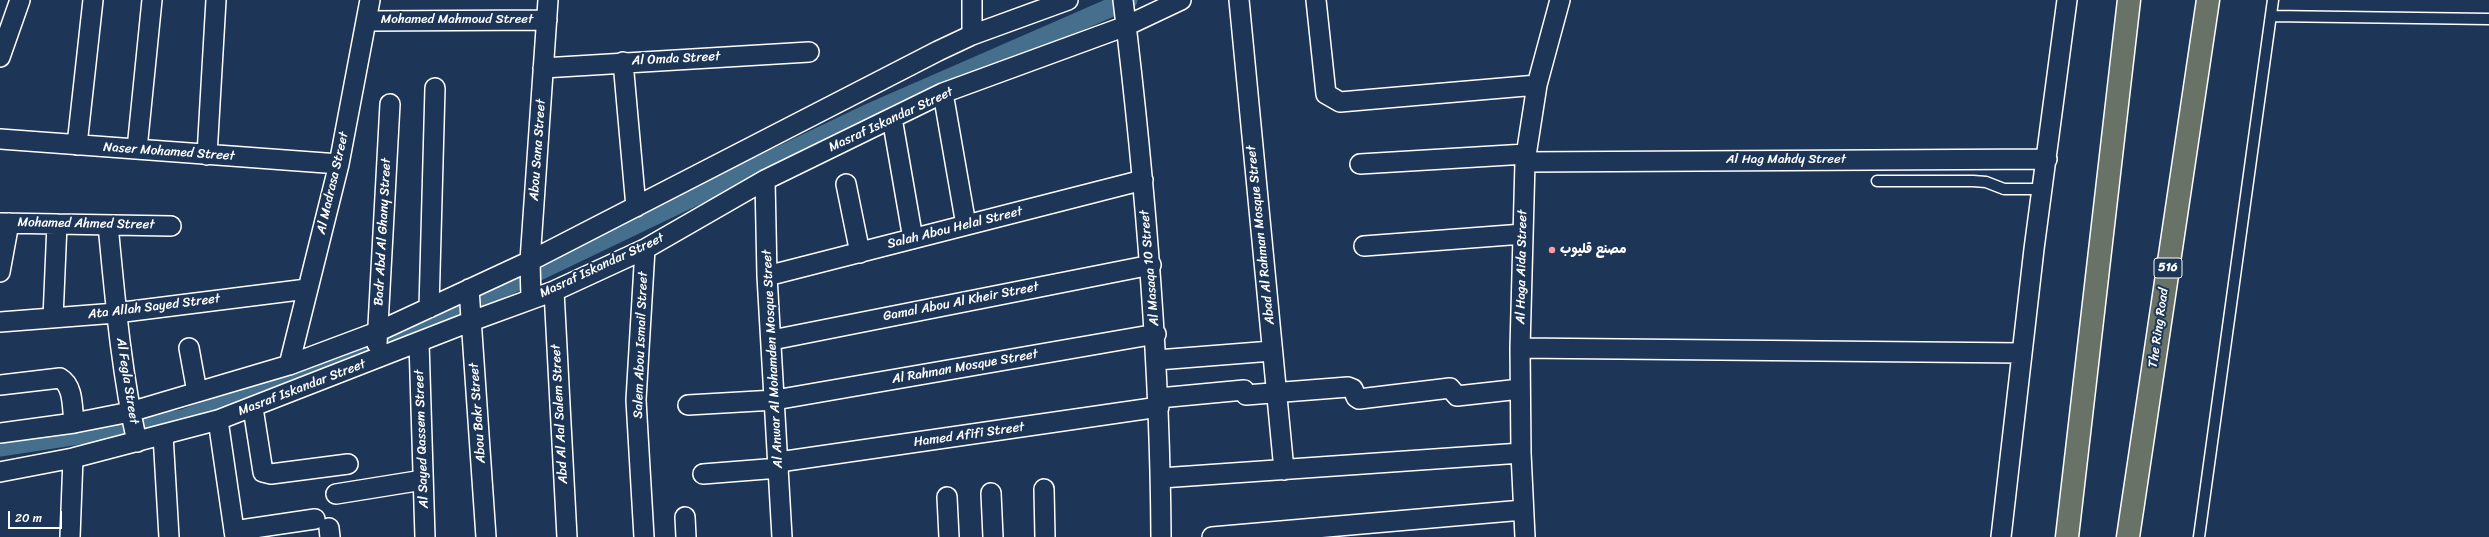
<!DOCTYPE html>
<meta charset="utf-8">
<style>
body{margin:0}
#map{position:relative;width:2489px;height:537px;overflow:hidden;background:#1d3557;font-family:Sriracha,sans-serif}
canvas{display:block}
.scale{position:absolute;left:8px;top:511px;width:54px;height:18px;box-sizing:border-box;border:2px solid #fff;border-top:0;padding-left:5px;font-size:12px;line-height:14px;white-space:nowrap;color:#fff;-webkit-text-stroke:3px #1d3557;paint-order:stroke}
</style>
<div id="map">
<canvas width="2489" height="537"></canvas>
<div class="scale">20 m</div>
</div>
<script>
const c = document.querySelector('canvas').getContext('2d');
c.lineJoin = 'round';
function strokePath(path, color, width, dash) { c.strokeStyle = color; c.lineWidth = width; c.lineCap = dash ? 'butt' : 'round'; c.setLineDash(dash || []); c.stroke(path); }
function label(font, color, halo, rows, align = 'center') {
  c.font = font + ' Sriracha,"Playpen Sans Arabic",sans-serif'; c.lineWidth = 4; c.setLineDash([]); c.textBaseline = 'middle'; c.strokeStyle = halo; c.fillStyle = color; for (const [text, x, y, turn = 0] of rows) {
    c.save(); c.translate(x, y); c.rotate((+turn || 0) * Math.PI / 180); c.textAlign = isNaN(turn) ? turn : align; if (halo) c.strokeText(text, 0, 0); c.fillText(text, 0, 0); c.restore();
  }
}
strokePath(new Path2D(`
 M0 447 183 419 376 349 867 114 1128 0`), '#466f8d', 19);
const service = new Path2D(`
 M2271 16 2489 19
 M1877 181H1973L1986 182 2004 189H2043
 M2199 537 2273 0`);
const minor = new Path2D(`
 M1123 0C1145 179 1160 357 1161 537
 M1239 0 1284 470
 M1316 0 1326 94 1340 102 1537 85
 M368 21 547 20
 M972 35V0
 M0 57 20 0
 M623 62 636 207
 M543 68 809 52
 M943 93 966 225
 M892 118 913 239
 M0 139 339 164
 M77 145 93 0
 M137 149 152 0
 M207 155 216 0
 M1525 162 2047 159
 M1360 164 1526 154
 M765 180 767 276 782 537
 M846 184 860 253
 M0 223 171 226
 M108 225C115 297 121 371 137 442
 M1364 246 1523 234
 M0 272 9 223
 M767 276 1143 180
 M469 289 486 537
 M554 291 567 537
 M531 299 530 261 548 0
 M429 308 435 88
 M53 318 57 224
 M0 322 116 313 307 289
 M772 340 1151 265
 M419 342 425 537
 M377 344 390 104
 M189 348 197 392
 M1520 348 2021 353
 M1157 360 1272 351
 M289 365 339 164 370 0
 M0 385 60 378C74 386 72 408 74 423
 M1159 398 1244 390 1246 395 1348 387 1353 389 1356 397 1359 399 1450 388 1457 396 1520 389
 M688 405 775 400 1156 334
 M253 408 263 472 271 474 348 464
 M218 420 235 537
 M0 433 74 423 130 412 289 365 377 332 530 261 938 51 972 35 1068 0
 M163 435 169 537
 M779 462 1159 407
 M0 472 73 458 218 420 472 321 554 291 645 249 765 180 943 93 1126 26 1181 0
 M703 474 779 468
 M1161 478 1521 453
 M1044 489 1045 537
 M991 493 993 537
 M336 494 423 480
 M947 497 949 537
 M685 517 686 537
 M329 528 330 537
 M234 531 315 519
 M70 537 73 458
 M644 537 636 400 645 249
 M1212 537 1523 510
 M1525 537 1521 453 1520 348 1525 162 1537 85 1560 0
 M2001 537 2034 249 2067 0`);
const motorway = new Path2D(`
 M2067 537 2129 0
 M2128 537 2208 0`);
strokePath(service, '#fff', 13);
strokePath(minor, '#fff', 22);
strokePath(motorway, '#fff', 25);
strokePath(service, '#1d3557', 10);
strokePath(minor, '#1d3557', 19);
strokePath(motorway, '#697266', 22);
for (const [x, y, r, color] of [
 [1552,250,4,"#ff9aa2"]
]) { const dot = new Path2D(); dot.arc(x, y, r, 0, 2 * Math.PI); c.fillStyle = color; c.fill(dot); strokePath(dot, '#1d3557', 1.5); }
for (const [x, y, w] of [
 [2168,268,28]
]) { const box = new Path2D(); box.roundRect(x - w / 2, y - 10, w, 20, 3); c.fillStyle = '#1d3557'; c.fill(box); strokePath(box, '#fff', 1); }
label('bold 12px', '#fff', null, [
 ["516",2168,268]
]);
label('13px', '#fff', '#1d3557', [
 ["Mohamed Mahmoud Street",457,20],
 ["Al Omda Street",676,59,-3],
 ["Masraf Iskandar Street",891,120,-25],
 ["Abou Sana Street",538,150,-86],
 ["Naser Mohamed Street",169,152,4],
 ["Al Hag Mahdy Street",1786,160],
 ["Al Madrasa Street",333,183,-77],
 ["Mohamed Ahmed Street",86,224,1],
 ["Salah Abou Helal Street",955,228,-14],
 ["Badr Abd Al Ghany Street",383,232,-87],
 ["Abad Al Rahman Mosque Street",1261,235,-96],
 ["Masraf Iskandar Street",602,266,-25],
 ["Al Haga Aida Street",1522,267,-89],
 ["Al Masaqa 10 Street",1150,268,-95],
 ["Gamal Abou Al Kheir Street",961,302,-11],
 ["Ata Allah Sayed Street",154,307,-7],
 ["The Ring Road",2159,328,-82],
 ["Salem Abou Ismail Street",641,345,-88],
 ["Al Anwar Al Mohamden Mosque Street",773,359,-93],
 ["Al Rahman Mosque Street",965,367,-10],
 ["Al Fegla Street",127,381,81],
 ["Masraf Iskandar Street",302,388,-21],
 ["Abou Bakr Street",478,413,-94],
 ["Abd Al Aal Salem Street",560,414,-93],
 ["Hamed Afifi Street",969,435,-8],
 ["Al Sayed Qassem Street",422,439,-92]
]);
label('bold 13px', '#fff', '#1d3557', [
 ["مصنع قليوب",1560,250]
], 'left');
</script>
